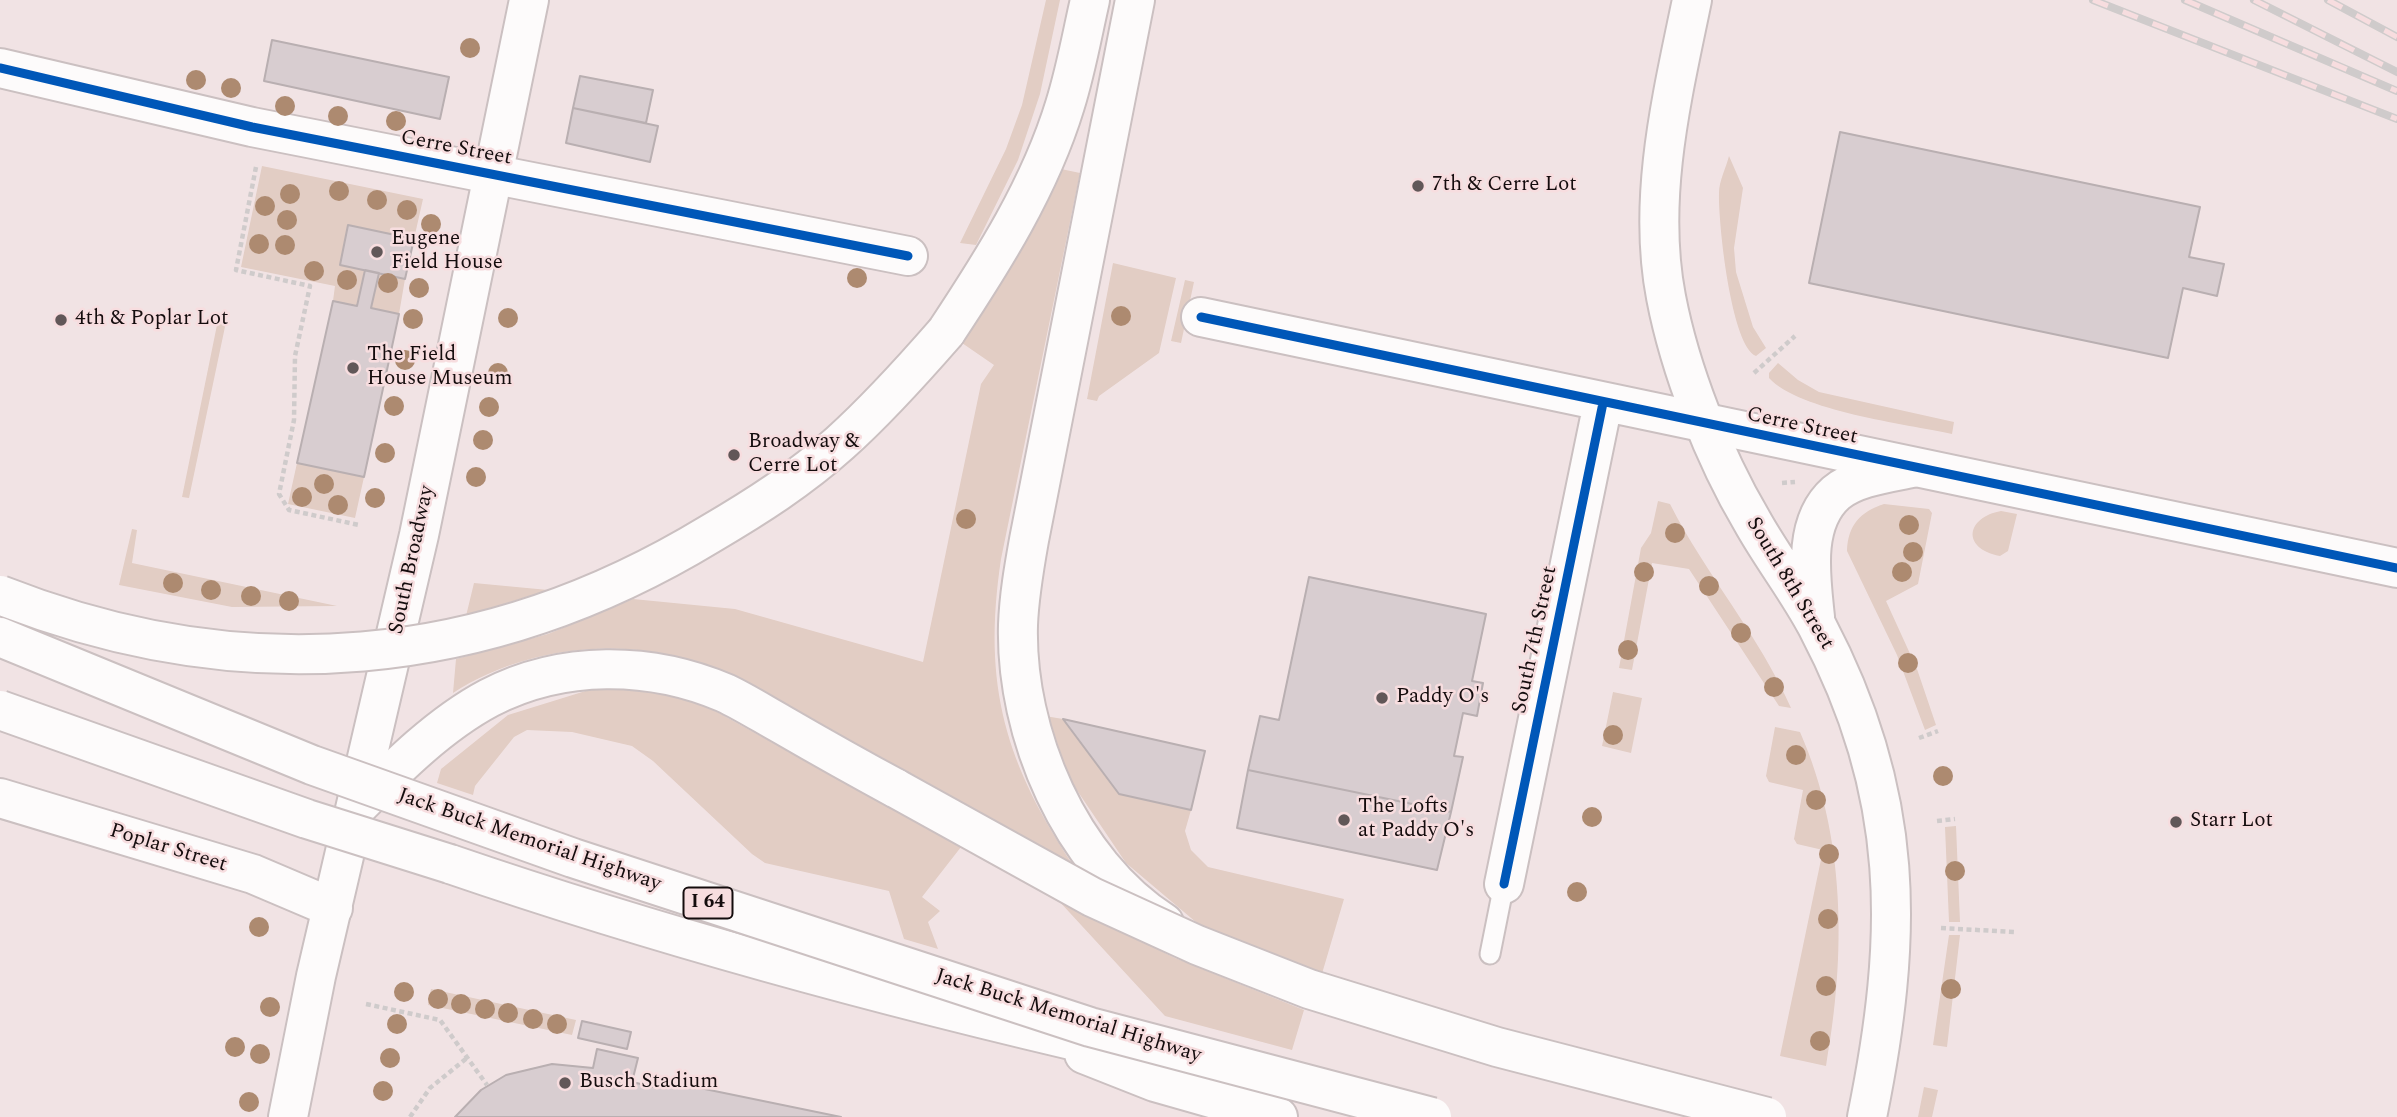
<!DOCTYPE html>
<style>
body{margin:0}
canvas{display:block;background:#f1e3e4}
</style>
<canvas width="2397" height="1117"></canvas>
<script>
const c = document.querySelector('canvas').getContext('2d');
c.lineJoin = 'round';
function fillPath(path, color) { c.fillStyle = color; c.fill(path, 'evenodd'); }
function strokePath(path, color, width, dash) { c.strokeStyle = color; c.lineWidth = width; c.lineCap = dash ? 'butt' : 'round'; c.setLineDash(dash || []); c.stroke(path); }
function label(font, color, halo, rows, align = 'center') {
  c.font = font + ' Spectral,serif'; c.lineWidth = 5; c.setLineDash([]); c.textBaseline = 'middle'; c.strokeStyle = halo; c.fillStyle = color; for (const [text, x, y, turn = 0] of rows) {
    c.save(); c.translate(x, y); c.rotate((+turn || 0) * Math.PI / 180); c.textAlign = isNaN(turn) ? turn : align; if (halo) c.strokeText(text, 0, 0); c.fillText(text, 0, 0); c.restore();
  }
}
fillPath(new Path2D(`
 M1046 0H1060L1040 94 1018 160 976 245 960 243 1006 149 1022 105Z
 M1729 156 1743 188 1734 248 1736 272 1753 327 1766 348 1756 356C1731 346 1718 221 1719 193 1719 181 1726 168 1729 156Z
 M262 166 423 199 414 239 348 225 340 265 365 270 357 306 333 301 335 286 241 267Z
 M1061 169 1080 173 1001 559C982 686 1005 764 1077 871L724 675C709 670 695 662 679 658 606 637 516 652 453 693L456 659 548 634 633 599 735 609 923 662 981 384 994 365 962 343 1003 280Z
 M1113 263 1176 278 1159 353 1099 396 1097 401 1087 399Z
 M379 273 405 279 399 314 371 308Z
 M1185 280 1194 282 1181 343 1171 341Z
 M218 320 226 322 189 498 182 497Z
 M1778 363 1798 380 1819 392 1954 422 1952 434C1906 424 1799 411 1769 378V373Z
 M297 463 364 477 355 518 288 504Z
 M1658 501 1670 504C1706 575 1759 635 1791 708L1779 706 1689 569 1652 563 1632 670 1619 668 1641 548 1651 533Z
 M1884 504 1929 509 1932 513 1918 584 1886 601 1917 669 1936 725 1925 730 1897 655 1847 551C1848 525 1860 512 1884 504Z
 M2001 511 2017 514 2008 551 2000 556C1960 548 1967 517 2001 511Z
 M132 529 137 530 132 563 337 606 232 607 119 585Z
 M474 583 548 590 466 616Z
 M628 687 663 691 699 702 961 847 922 897 940 911 928 922 938 949 904 939 889 891 765 863 752 854 653 761 632 746 572 732 527 730 514 737 475 786 473 795 437 783 441 769 508 715 592 689Z
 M1613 692 1642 698 1631 753 1602 746Z
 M1045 716 1063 719 1119 794 1191 810 1185 831 1191 850 1208 867 1344 899 1321 977 1210 934 1126 863 1068 777Z
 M1775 727 1800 732C1846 837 1846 955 1826 1066L1780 1056 1823 850 1797 844 1794 839 1803 790 1769 782 1766 776Z
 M1956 826 1960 922H1949L1945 827Z
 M1058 900 1175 958 1304 1010 1292 1050 1165 1016Z
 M1949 935H1960L1947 1047 1933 1045Z
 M431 989 576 1020 572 1035 428 1005Z
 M1924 1087 1938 1090 1932 1117H1918Z`), '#e2cdc4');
const building = new Path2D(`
 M272 40 449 77 440 119 264 81Z
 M580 76 653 90 646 123 573 108Z
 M573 108 658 126 650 162 566 143Z
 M1840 132 2200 207 2189 257 2224 264 2217 296 2183 288 2168 358 1809 283Z
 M348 225 414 239 405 279 340 265Z
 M365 270 379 273 371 308 399 314 364 477 297 463 333 301 357 306Z
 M1309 577 1486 614 1472 681 1483 683 1477 716 1463 713 1454 756 1463 757 1451 812 1248 770 1260 716 1279 720Z
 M1063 719 1205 751 1191 810 1119 794Z
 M1248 770 1451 812 1437 870 1237 828Z
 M582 1021 631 1032 627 1049 578 1038Z
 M597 1049 638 1058 632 1082 654 1087 656 1079 841 1117H455L481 1090 506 1075 552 1064 593 1068Z`);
fillPath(building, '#d8cdd0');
strokePath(building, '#b9afb1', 2);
const service = new Path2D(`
 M1490 954 1504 884`);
const minor = new Path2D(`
 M0 68 252 127 908 256
 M1201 317 2397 568
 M0 798 253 874 333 908
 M1504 884 1603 403`);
const secondary = new Path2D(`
 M1692 0C1672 97 1647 198 1666 297 1680 370 1714 457 1752 521 1772 557 1798 590 1817 626 1906 795 1904 935 1867 1117
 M1815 617C1811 578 1802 523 1836 493 1855 477 1888 473 1912 468`);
const primary = new Path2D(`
 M288 1117 316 976 419 535 529 0`);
const motorway = new Path2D(`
 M1135 0 1029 540C1024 568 1019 596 1018 625 1015 733 1070 863 1164 923
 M946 332C993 261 1040 187 1065 105 1076 70 1082 35 1090 0
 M358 806C397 767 440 724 489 698 562 660 650 661 725 693 744 702 763 714 781 724 819 746 858 768 897 789
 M450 864C669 939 892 999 1118 1051
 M1084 1054 1155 1082 1278 1117`);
strokePath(service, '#cbc0c1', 23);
strokePath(minor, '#cbc0c1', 42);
strokePath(secondary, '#cbc0c1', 42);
strokePath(primary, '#cbc0c1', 42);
strokePath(motorway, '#cbc0c1', 42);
strokePath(new Path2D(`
 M256 167 236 270 310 286 295 356 294 420 279 494 289 510 359 525
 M1754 373 1795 336
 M1782 483 1795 482
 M1919 738 1938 731
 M1937 821 1955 819
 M1941 928 2014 932
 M366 1004 440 1020 487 1085
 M410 1117 430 1088 467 1058`), '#cfcbcb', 4.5, [5, 3.5]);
strokePath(service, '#fdfbfb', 19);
strokePath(minor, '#fdfbfb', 38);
strokePath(secondary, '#fdfbfb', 38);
strokePath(primary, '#fdfbfb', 38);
strokePath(motorway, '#fdfbfb', 38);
const rail = new Path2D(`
 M2093 0 2397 119
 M2185 0 2397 91
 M2254 0 2397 72
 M2328 0 2397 37`);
strokePath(rail, '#cfcbcb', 8);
strokePath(rail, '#f7dddf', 5, [16]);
const motorwayBridge = new Path2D(`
 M0 595C244 691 486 670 710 534 756 507 800 479 840 443 878 409 912 371 946 332
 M0 637 312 765 573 858 1090 1027 1432 1117
 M0 710 307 819 450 864
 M897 789 1092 897 1197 945 1309 989 1497 1047 1767 1117`);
strokePath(motorwayBridge, '#cbc0c1', 42, []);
strokePath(motorwayBridge, '#fdfbfb', 38);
strokePath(new Path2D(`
 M0 68 252 127 908 256
 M1201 317 2397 568
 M1504 884 1603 403`), '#0057b8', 9);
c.fillStyle = '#ad8a70';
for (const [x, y] of [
 [470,48],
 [196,80],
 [231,88],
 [285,106],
 [338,116],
 [396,121],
 [339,191],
 [290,194],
 [377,200],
 [265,206],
 [407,210],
 [287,220],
 [431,224],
 [259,244],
 [285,245],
 [314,271],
 [857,278],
 [347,280],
 [388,283],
 [419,288],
 [1121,316],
 [508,318],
 [413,319],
 [405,360],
 [498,373],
 [394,406],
 [489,407],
 [483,440],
 [385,453],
 [476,477],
 [324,484],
 [302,497],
 [375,498],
 [338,505],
 [966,519],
 [1909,525],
 [1675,533],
 [1913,552],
 [1644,572],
 [1902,572],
 [173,583],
 [1709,586],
 [211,590],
 [251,596],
 [289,601],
 [1741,633],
 [1628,650],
 [1908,663],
 [1774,687],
 [1613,735],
 [1796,755],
 [1943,776],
 [1816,800],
 [1592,817],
 [1829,854],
 [1955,871],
 [1577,892],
 [1828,919],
 [259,927],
 [1826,986],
 [1951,989],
 [404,992],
 [438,999],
 [461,1004],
 [270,1007],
 [485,1009],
 [508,1013],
 [533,1019],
 [397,1024],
 [557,1024],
 [1820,1041],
 [235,1047],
 [260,1054],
 [390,1058],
 [383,1091],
 [249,1102]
]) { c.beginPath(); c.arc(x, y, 10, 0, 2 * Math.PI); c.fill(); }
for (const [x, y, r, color] of [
 [1418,186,7,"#615758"],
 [377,252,7,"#615758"],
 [61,320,7,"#615758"],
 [353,368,7,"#615758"],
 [734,455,7,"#615758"],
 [1382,698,7,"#615758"],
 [1344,820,7,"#615758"],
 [2176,822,7,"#615758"],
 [565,1083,7,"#615758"]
]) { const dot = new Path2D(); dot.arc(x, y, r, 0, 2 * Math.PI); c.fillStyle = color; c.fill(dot); strokePath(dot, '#f7dddf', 2.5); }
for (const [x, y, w] of [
 [708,903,49]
]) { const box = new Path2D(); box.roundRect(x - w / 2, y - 15.5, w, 31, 5); c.fillStyle = '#f7dddf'; c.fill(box); strokePath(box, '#140c0d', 2); }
label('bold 19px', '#140c0d', null, [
 ["I 64",708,903]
]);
label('21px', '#140c0d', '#f7dddf', [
 ["Cerre Street",456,149,11],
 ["Cerre Street",1802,427,12],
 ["South Broadway",413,560,-78],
 ["South 8th Street",1789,584,59],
 ["South 7th Street",1536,640,-78],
 ["Jack Buck Memorial Highway",529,841,19],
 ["Poplar Street",168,849,17],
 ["Jack Buck Memorial Highway",1068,1017,17]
]);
label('21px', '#140c0d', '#f7dddf', [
 ["7th & Cerre Lot",1432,186],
 ["Eugene",391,240],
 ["Field House",391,264],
 ["4th & Poplar Lot",75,320],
 ["The Field",367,356],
 ["House Museum",367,380],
 ["Broadway &",748,443],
 ["Cerre Lot",748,467],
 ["Paddy O's",1396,698],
 ["The Lofts",1358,808],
 ["at Paddy O's",1358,832],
 ["Starr Lot",2190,822],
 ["Busch Stadium",579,1083]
], 'left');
</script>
